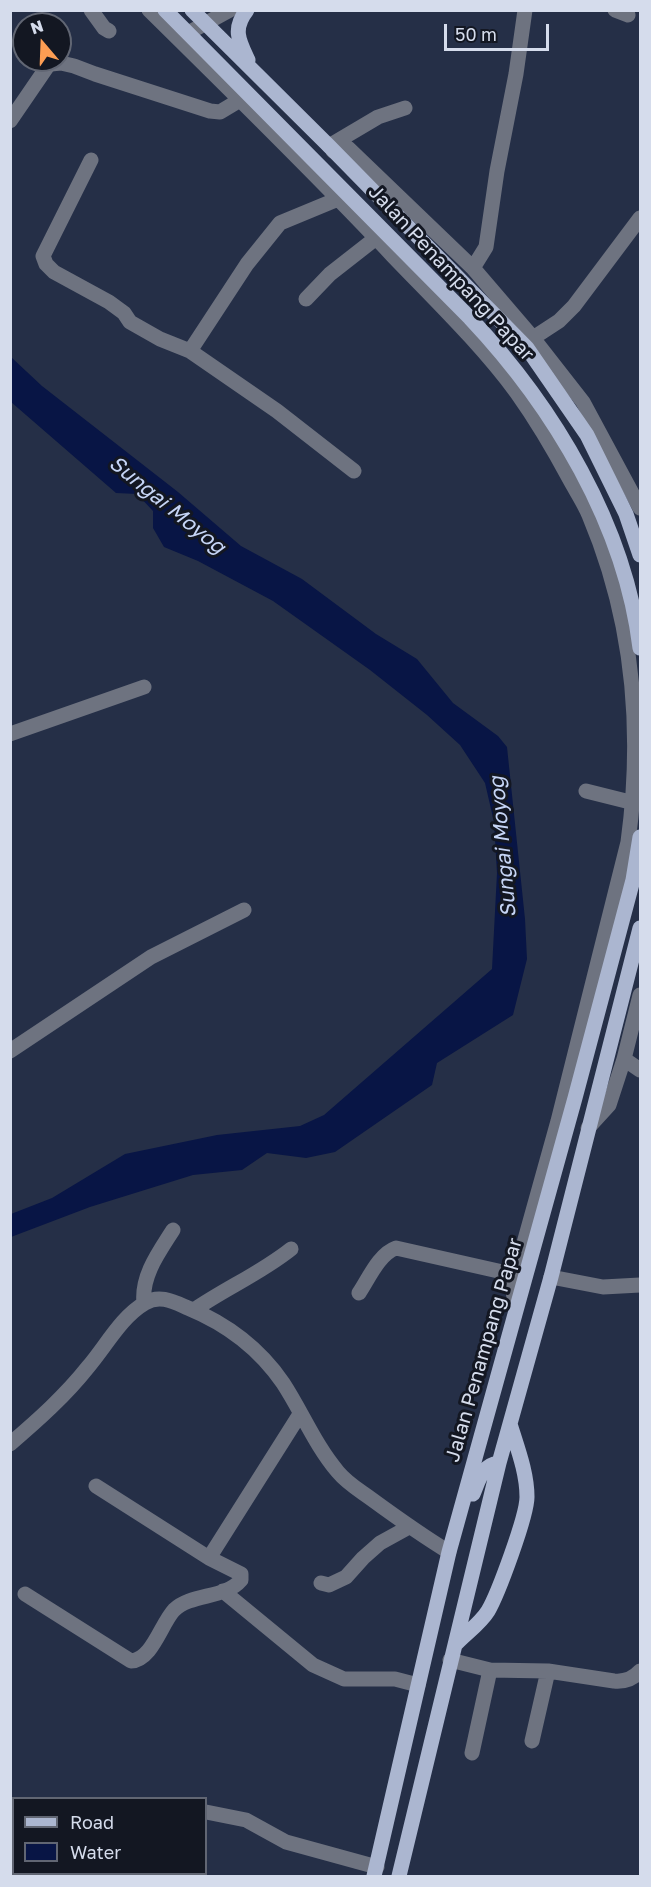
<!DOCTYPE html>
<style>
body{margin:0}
#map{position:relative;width:651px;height:1887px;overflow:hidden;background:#252f47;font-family:"Golos Text",sans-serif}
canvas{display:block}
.frame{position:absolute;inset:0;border:12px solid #d5dcec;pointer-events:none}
.legend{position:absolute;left:12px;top:1797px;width:195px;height:78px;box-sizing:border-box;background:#131722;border:2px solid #616673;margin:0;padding:8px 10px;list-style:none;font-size:18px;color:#d5dcec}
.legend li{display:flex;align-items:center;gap:12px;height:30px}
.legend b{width:30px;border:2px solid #616673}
.north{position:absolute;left:12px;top:12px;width:60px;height:60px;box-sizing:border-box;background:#131722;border:2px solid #616673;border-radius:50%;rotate:341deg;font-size:16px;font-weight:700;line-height:24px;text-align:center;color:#d5dcec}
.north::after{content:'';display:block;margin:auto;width:21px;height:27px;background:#fc9d53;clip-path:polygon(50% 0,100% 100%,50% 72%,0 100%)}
.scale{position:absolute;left:444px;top:24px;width:105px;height:27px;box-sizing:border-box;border:3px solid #d5dcec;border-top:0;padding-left:8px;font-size:18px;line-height:21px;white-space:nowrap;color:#d5dcec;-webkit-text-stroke:4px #131722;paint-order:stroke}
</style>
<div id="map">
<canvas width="651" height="1887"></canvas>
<div class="frame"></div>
<ul class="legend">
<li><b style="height:8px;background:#abb6d0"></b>Road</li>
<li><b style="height:16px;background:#081545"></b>Water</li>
</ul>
<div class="north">N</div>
<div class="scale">50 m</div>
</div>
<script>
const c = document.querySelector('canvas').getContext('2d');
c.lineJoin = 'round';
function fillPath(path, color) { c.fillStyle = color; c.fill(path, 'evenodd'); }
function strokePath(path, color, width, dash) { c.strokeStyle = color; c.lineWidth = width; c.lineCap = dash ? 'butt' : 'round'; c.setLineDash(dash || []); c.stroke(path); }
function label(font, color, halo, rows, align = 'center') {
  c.font = font + ' "Golos Text",sans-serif'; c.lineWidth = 6; c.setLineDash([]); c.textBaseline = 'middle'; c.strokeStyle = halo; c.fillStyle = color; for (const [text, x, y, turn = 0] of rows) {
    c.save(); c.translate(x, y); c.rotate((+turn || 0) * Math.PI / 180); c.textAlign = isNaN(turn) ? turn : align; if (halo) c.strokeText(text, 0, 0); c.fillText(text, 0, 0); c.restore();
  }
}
fillPath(new Path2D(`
 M11 357 42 386 178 492 241 546 302 579 376 634 417 659 453 703 498 736 507 747 525 919 527 959 513 1015 437 1063 432 1085 335 1152 306 1158 267 1153 242 1170 193 1175 90 1207 11 1237V1214L52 1198 125 1154 217 1135 300 1126 324 1115 492 969 497 873 494 822 485 783 460 745 427 715 370 670 273 601 198 561 164 547 153 528V511L137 494 116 493 11 402Z`), '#081545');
strokePath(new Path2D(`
 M91 10 104 28 109 31
 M149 10C231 91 313 171 392 255 434 299 481 344 517 393 537 421 554 450 570 480 576 491 584 503 589 515 633 619 643 731 628 842L558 1121 512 1286 516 1308
 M615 10 628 15
 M188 33 230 10
 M10 121 47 67 51 64 61 63 74 66 95 74 210 111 220 112 240 100
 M329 146 378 117 405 108
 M333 151 348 148 473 268 533 338 583 402 640 508
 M91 160 43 256 46 264 54 272 109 302 124 313 130 322 160 339 190 351 247 264 280 223 338 199
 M473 268 486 247 497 171 516 74 525 10
 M306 299 330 274 376 238
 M533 338 559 321 574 306 640 218
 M190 351 277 411 354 471
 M10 734 144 687
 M586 791 634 803
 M10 1051 151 957 244 910
 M624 1059 640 1070
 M588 1128 609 1105 624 1059 640 995
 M551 1277 603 1287 640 1285
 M359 1293C369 1278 379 1254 396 1248L516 1275
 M144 1303C141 1276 159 1252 173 1230
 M194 1310C226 1288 261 1273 291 1249
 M10 1444C38 1420 65 1396 88 1367 106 1346 121 1317 145 1303 160 1294 174 1302 188 1308 227 1324 259 1348 283 1383 302 1412 315 1445 338 1472 347 1483 359 1490 370 1498 396 1517 421 1535 449 1552
 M96 1486 209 1558 300 1414
 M321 1583 329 1585 346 1577 363 1558 380 1543 409 1527
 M223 1591 313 1665 344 1679H395L418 1685
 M25 1594 131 1661C152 1660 161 1624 174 1610 192 1593 225 1599 241 1580V1574L209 1558
 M450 1660 490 1670 548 1671 614 1681C625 1682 633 1679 640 1671
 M532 1741 548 1671
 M472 1753 490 1670
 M206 1812 246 1820 286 1842 377 1867
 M10 1816H14
 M162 1876V1874`), '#6e7380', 15);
strokePath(new Path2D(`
 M165 10 470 318C554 407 625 525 640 648
 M192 10 329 146 527 348 587 435 626 514 640 555
 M247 10C232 29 239 41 248 60
 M473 1494C479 1480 482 1465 499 1463
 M455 1645C465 1634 480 1624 488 1611 498 1594 527 1516 527 1497 527 1472 517 1447 510 1424
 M374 1876 449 1552 575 1098 633 880 640 837
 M399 1876 499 1463 551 1277 640 928`), '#abb6d0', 15);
label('20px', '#d5dcec', '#131722', [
 ["Jalan Penampang Papar",451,273,47],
 ["Jalan Penampang Papar",484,1350,-74]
]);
label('italic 21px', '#c6d5f6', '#131722', [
 ["Sungai Moyog",167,505,39],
 ["Sungai Moyog",503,847,-95]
]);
</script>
